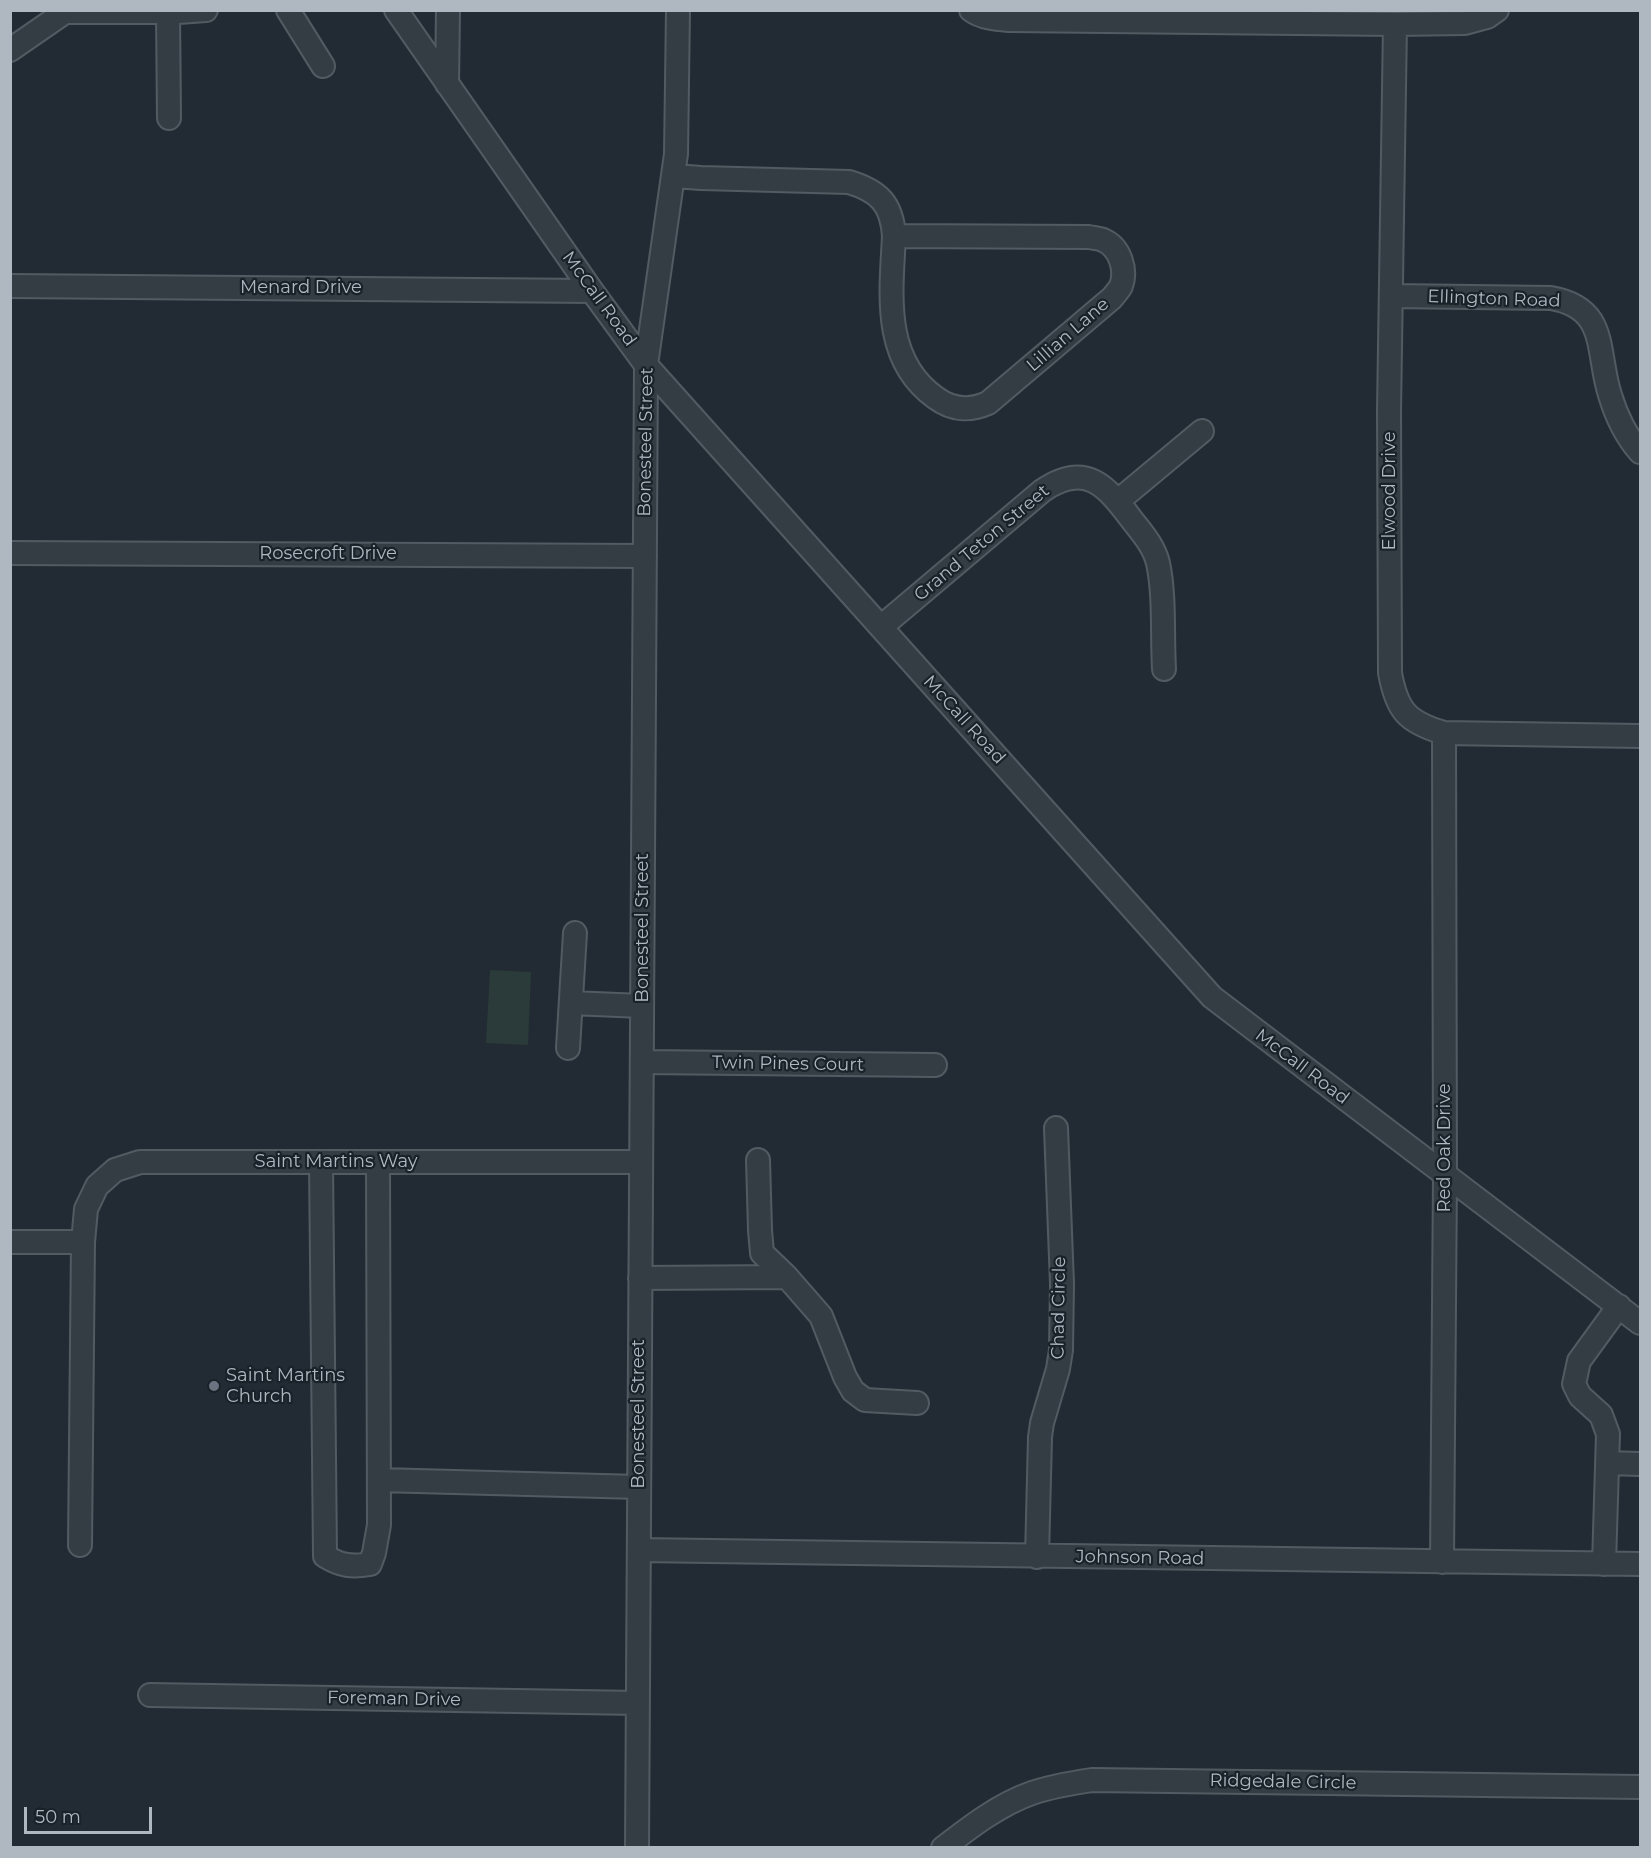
<!DOCTYPE html>
<style>
body{margin:0}
#map{position:relative;width:1651px;height:1858px;overflow:hidden;background:#222b33;font-family:Montserrat,sans-serif}
canvas{display:block}
.frame{position:absolute;inset:0;border:12px solid #afb8c1;pointer-events:none}
.scale{position:absolute;left:24px;top:1807px;width:128px;height:27px;box-sizing:border-box;border:3px solid #afb8c1;border-top:0;padding-left:8px;font-size:18px;line-height:21px;white-space:nowrap;color:#afb8c1;-webkit-text-stroke:4px #1a2229;paint-order:stroke}
</style>
<div id="map">
<canvas width="1651" height="1858"></canvas>
<div class="frame"></div>
<div class="scale">50 m</div>
</div>
<script>
const c = document.querySelector('canvas').getContext('2d');
c.lineJoin = 'round';
function fillPath(path, color) { c.fillStyle = color; c.fill(path, 'evenodd'); }
function strokePath(path, color, width, dash) { c.strokeStyle = color; c.lineWidth = width; c.lineCap = dash ? 'butt' : 'round'; c.setLineDash(dash || []); c.stroke(path); }
function label(font, color, halo, rows, align = 'center') {
  c.font = font + ' Montserrat,sans-serif'; c.lineWidth = 4.5; c.setLineDash([]); c.textBaseline = 'middle'; c.strokeStyle = halo; c.fillStyle = color; for (const [text, x, y, turn = 0] of rows) {
    c.save(); c.translate(x, y); c.rotate((+turn || 0) * Math.PI / 180); c.textAlign = isNaN(turn) ? turn : align; if (halo) c.strokeText(text, 0, 0); c.fillText(text, 0, 0); c.restore();
  }
}
fillPath(new Path2D(`
 M490 970 531 972 528 1045 486 1043Z`), '#2a3b39');
const minor = new Path2D(`
 M288 10 323 66
 M396 10 592 291 646 365 1212 997 1640 1323
 M971 10C982 18 996 19 1009 20L1395 24 1465 23 1487 17 1497 10
 M168 12 169 118
 M1395 24 1389 411 1390 673C1397 711 1407 722 1444 733L1640 736
 M10 50 65 12H178L206 10
 M447 84 448 10
 M674 176 701 178 849 182C879 191 892 204 894 236
 M894 236 1089 237C1093 238 1099 238 1103 240 1120 247 1127 270 1121 286 1119 290 1115 294 1112 298L988 403C970 411 952 410 936 398 882 360 891 294 894 236Z
 M10 286 592 291
 M1391 296 1551 298C1609 308 1596 352 1610 395 1616 415 1626 436 1640 452
 M1118 501 1202 431
 M10 553 645 556
 M881 627 1042 491C1085 461 1106 485 1132 520 1142 533 1154 546 1158 563 1165 596 1162 635 1164 669
 M571 1003 642 1006
 M568 1048 575 933
 M642 1062 935 1065
 M758 1160 760 1230 762 1253 787 1277 821 1316 845 1377 853 1391 865 1400 917 1403
 M321 1162 325 1556C341 1566 352 1567 370 1564L374 1553 379 1525 378 1162
 M10 1242H83
 M640 1278 787 1277
 M1607 1463 1640 1464
 M380 1480 639 1487
 M80 1545 83 1242 86 1209 97 1186 115 1170 140 1162H641
 M639 1550 1640 1564
 M1037 1557 1040 1437 1042 1423 1058 1369 1061 1350 1062 1284 1056 1128
 M1442 1562 1445 1175 1444 733
 M1604 1564 1608 1434 1601 1415 1580 1396 1574 1384 1579 1361 1619 1306
 M150 1695 638 1703
 M637 1848 646 365 676 154 678 10
 M943 1848C970 1827 1000 1804 1032 1793 1052 1786 1072 1783 1092 1780L1640 1787`);
strokePath(minor, '#525b62', 26);
strokePath(minor, '#353d44', 22);
for (const [x, y, r, color] of [
 [214,1386,6,"#6b7280"]
]) { const dot = new Path2D(); dot.arc(x, y, r, 0, 2 * Math.PI); c.fillStyle = color; c.fill(dot); strokePath(dot, '#1a2229', 2); }
label('18px', '#afb8c1', '#1a2229', [
 ["Menard Drive",301,288],
 ["McCall Road",599,299,54],
 ["Ellington Road",1494,299,2],
 ["Lillian Lane",1068,335,-41],
 ["Bonesteel Street",646,442,-89],
 ["Elwood Drive",1390,491,-90],
 ["Grand Teton Street",982,543,-40],
 ["Rosecroft Drive",328,554],
 ["McCall Road",964,720,48],
 ["Bonesteel Street",643,928,-90],
 ["Twin Pines Court",788,1064,1],
 ["McCall Road",1302,1067,37],
 ["Red Oak Drive",1445,1148,-90],
 ["Saint Martins Way",336,1162],
 ["Chad Circle",1059,1308,-89],
 ["Bonesteel Street",639,1414,-90],
 ["Johnson Road",1140,1558,1],
 ["Foreman Drive",394,1699,1],
 ["Ridgedale Circle",1283,1782,1]
]);
label('18px', '#afb8c1', '#1a2229', [
 ["Saint Martins",226,1376],
 ["Church",226,1397]
], 'left');
</script>
